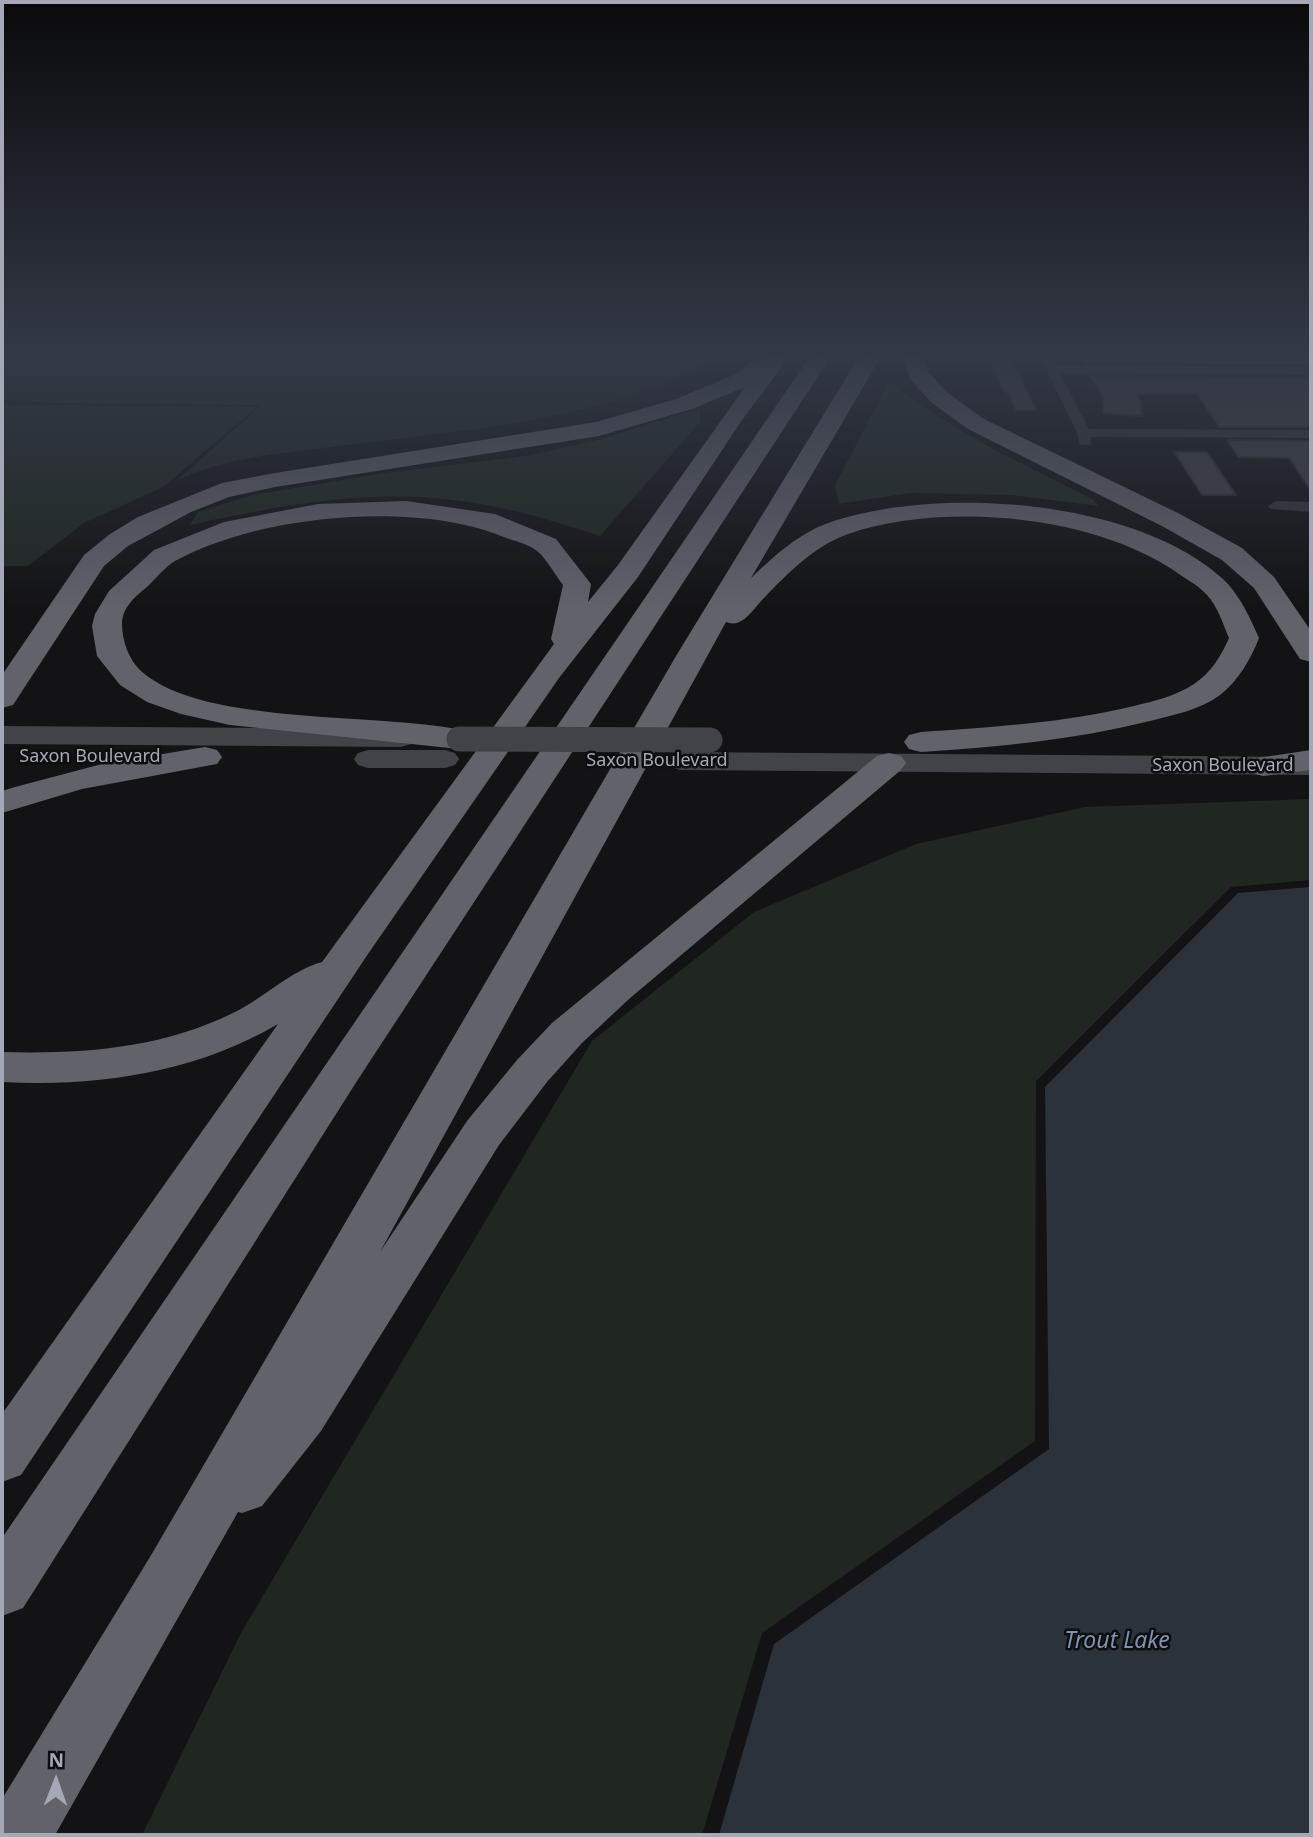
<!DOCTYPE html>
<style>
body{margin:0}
#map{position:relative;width:1313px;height:1837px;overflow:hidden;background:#131315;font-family:"Noto Sans",sans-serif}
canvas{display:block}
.frame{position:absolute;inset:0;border:4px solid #a5a8b5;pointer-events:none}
.north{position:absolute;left:21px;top:1746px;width:70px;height:70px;-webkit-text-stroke:5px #0e0e10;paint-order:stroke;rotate:1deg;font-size:19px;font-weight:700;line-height:28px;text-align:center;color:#a5a8b5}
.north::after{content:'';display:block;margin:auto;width:24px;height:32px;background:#a5a8b5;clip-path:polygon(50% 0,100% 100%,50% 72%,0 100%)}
</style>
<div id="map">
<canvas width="1313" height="1837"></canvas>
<div class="frame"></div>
<div class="north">N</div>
</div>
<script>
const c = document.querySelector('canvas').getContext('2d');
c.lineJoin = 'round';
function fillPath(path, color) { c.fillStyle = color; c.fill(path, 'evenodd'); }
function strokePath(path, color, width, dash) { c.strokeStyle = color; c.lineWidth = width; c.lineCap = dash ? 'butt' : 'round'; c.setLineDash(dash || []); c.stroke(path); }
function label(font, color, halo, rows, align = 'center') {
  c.font = font + ' "Noto Sans",sans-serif'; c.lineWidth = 5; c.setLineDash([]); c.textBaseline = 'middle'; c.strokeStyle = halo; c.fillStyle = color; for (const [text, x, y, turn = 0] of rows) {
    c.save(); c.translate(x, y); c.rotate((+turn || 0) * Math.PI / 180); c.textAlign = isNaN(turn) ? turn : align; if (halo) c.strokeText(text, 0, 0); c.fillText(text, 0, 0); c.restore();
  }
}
fillPath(new Path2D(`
 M2 355H720C623 420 447 432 331 447 278 454 226 457 176 481L262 405 51 403 2 399Z
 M889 382 937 416 998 452 1092 499 1099 506 1011 495 910 493 839 504 835 485Z
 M2 405 257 407 163 487 84 523 28 566H2Z
 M700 408V422L600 536C549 519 497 504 444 499 358 490 273 507 190 525L198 512 252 495 384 473 526 456 602 439Z
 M1311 799V880L1231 887 1036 1081 1035 1441 762 1633 702 1835H142L241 1633 592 1041 754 912 916 844 1085 807Z`), '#202721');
fillPath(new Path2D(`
 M1311 887V1835H719L774 1644 1049 1449 1045 1087 1238 893Z`), '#2c323a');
const building = new Path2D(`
 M989 355H1009L1036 410H1016L1008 393 1002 388Z
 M1080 355H1311V364L1084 363Z
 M1090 376 1311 378V427H1219L1197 394H1136L1141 402 1142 416 1103 413V396Z
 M1227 440 1311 441V491L1289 458 1238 457Z
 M1174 452H1207L1236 495H1202Z`);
fillPath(building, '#404045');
strokePath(building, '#2e2d31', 2);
fillPath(new Path2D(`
 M1039 355H1051L1056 365 1311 367V375L1060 373 1089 429 1311 430V438L1091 437 1090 445H1080L1077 433Z
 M1276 501 1311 502V512L1271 509 1268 506Z`), '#34343a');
fillPath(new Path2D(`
 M2 726 401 729 411 732 415 738 411 744 401 747 2 744Z
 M368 750H445L455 753 459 759 455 765 445 768H368L358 765 354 759 358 753Z
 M680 752 1311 757V775L680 770 670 767 665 761 670 755Z`), '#424349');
fillPath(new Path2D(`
 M769 355H791L742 420 638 577 559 678 368 954 21 1475 2 1482V1414L278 1024C195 1073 97 1087 2 1082V1052C83 1054 159 1049 233 1013 263 999 291 970 322 962L554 644 551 639 563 585C555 575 547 559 537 551 529 544 514 541 504 537 415 500 258 515 175 561 165 567 156 578 148 586 136 596 122 607 122 624 122 641 129 660 141 671 205 728 386 711 471 732L475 739 471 746 459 749 230 725 181 714 147 702 120 685 97 656 92 626 95 614 109 591 154 550 224 522 318 504 406 501 495 514 556 539 591 584 588 602 618 565 745 387 692 409 599 436 275 487 229 497 191 512 128 546 104 566 13 705 2 708V675L84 555 110 534 138 517 222 483 275 473 596 422 676 399 736 374 758 357Z
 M811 355H832L357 1081 23 1608 2 1616V1538Z
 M860 355H882L751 578C774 556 798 534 828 523 938 485 1135 499 1223 579 1240 595 1250 618 1259 638 1251 659 1238 681 1220 695 1200 710 1173 715 1150 721 1074 740 998 747 921 752L909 749 904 742 909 735 921 732C992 727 1064 723 1134 706 1154 701 1176 696 1194 684 1211 673 1221 656 1229 638 1223 624 1218 607 1207 595 1200 587 1191 582 1182 576 1098 515 945 501 848 534 814 546 788 573 764 598 757 605 749 617 741 621 737 624 731 624 726 622L380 1252 467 1121 517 1060 552 1023 877 756 889 753 901 756 906 763 901 770 629 999 582 1043 547 1082 499 1145 321 1431 262 1506 242 1513 238 1512 55 1835H2V1799L150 1557 679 651Z
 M901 355H922L928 372 948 393 984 419 1180 514 1242 548 1274 577 1311 631V662L1300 659 1254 588 1222 560 1162 526 968 429 932 403 910 379Z
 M205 747 217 750 222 757 217 764 82 789 2 813V791L15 787 102 764Z
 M1311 750V770L1263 776 1251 773 1246 766 1251 759Z`), '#61626a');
strokePath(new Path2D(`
 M459 739 710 740`), '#424349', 25);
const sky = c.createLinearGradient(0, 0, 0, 612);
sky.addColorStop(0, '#0a0a0c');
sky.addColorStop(0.58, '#333946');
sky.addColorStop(1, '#33394600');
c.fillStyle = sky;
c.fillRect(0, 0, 1313, 612);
label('18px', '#a5a8b5', '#0e0e10', [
 ["Saxon Boulevard",90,757],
 ["Saxon Boulevard",657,761],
 ["Saxon Boulevard",1223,766]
]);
label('italic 23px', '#7d91af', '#0e0e10', [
 ["Trout Lake",1117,1641]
]);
</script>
